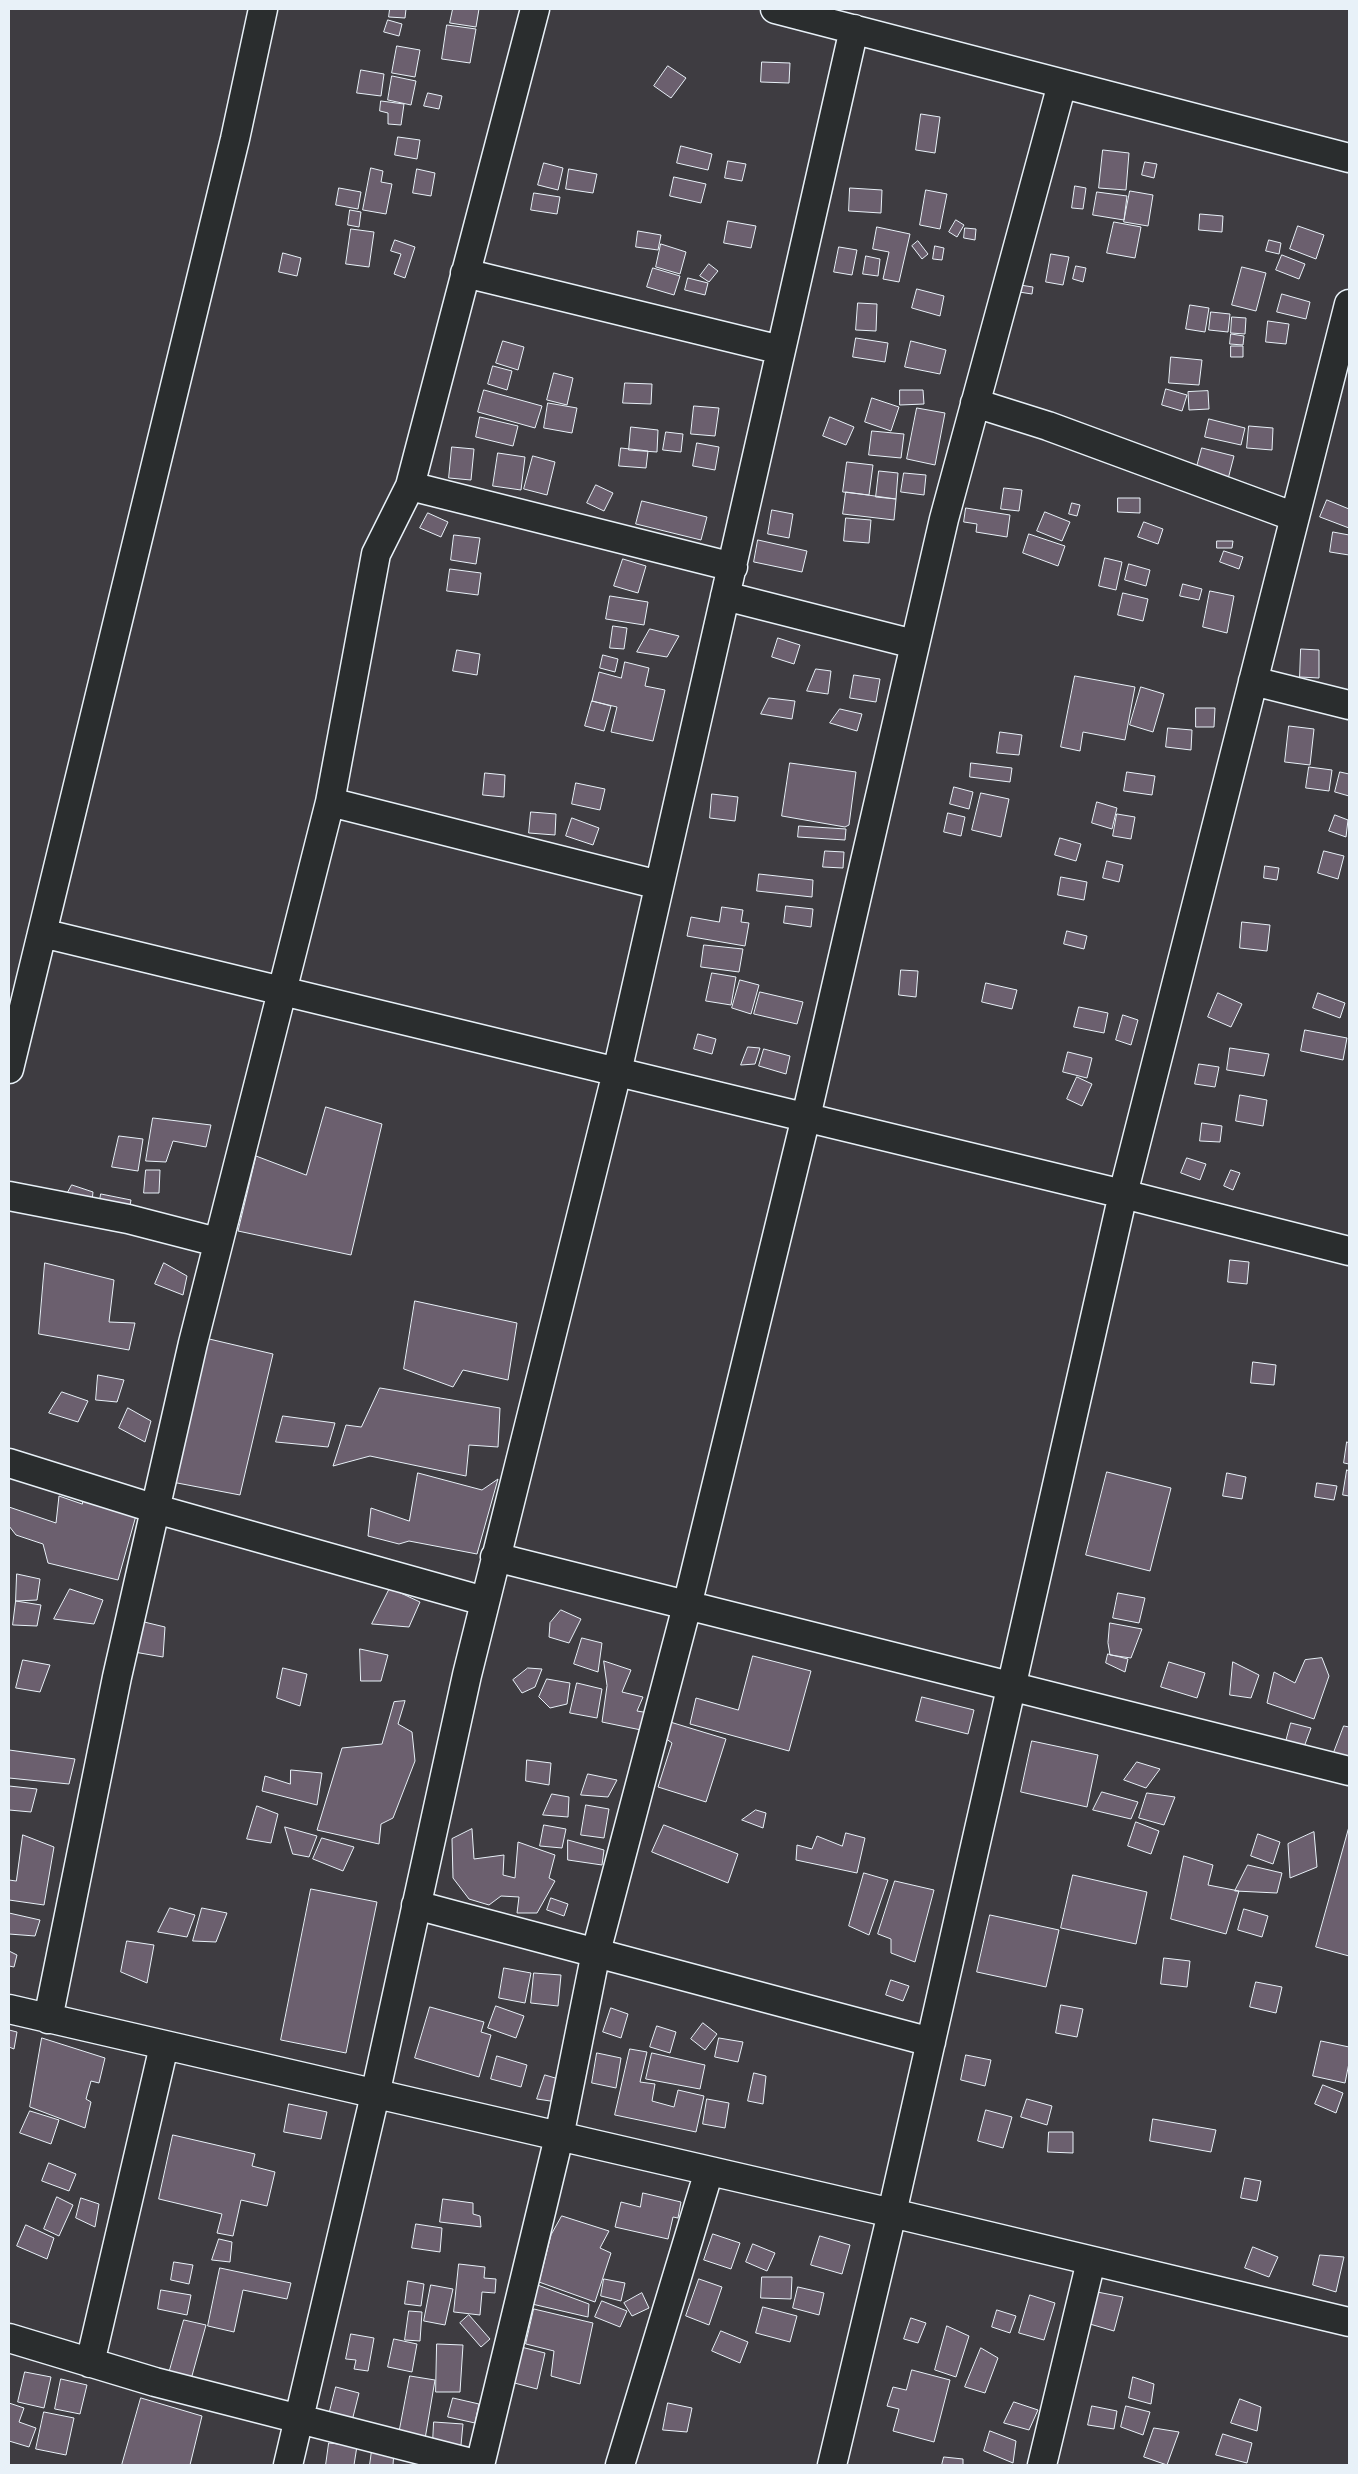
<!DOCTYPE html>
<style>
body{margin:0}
#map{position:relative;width:1358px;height:2474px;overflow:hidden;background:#3e3c41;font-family:"Shantell Sans",sans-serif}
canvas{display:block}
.frame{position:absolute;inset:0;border:10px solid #e8f1f8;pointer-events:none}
</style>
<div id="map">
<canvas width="1358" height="2474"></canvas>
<div class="frame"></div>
</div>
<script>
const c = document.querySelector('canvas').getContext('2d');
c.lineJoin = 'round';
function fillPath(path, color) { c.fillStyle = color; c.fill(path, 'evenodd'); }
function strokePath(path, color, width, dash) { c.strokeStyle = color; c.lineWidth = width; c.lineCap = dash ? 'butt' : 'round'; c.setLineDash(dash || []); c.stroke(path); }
const building = new Path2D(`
 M390 9H406L405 18 389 17Z
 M453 9H479L476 27 450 23Z
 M388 20 402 24 399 36 384 32Z
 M447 25 476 29 470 63 442 59Z
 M397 46 420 50 415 77 392 73Z
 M762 62 790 63 789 83 761 82Z
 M668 66 686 78 671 98 654 86Z
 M361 70 384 74 381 96 357 93Z
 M392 76 416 81 411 105 388 100Z
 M428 93 442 96 439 109 424 106Z
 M381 101 404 104 401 125 388 124V113L380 111Z
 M921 114 940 117 935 153 916 150Z
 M398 137 420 140 417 159 395 155Z
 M681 146 712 154 708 170 677 163Z
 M1103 150 1129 153 1126 190 1099 188Z
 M728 161 746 164 742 181 725 178Z
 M1145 162 1157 164 1154 178 1142 175Z
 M544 163 563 168 558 190 538 185Z
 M371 168 383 171 381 182 392 184 386 214 363 210Z
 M417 169 435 173 431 196 413 193Z
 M569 169 597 174 593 193 566 189Z
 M674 177 706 184 701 203 670 196Z
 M1075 186 1086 188 1083 209 1072 208Z
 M339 188 361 192 358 209 336 205Z
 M850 188 882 190 881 213 849 211Z
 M926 190 947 194 940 229 920 225Z
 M1130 191 1153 195 1148 226 1124 222Z
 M1097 192 1127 196 1124 220 1093 215Z
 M534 193 560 197 557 214 531 210Z
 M350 210 361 212 359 227 348 225Z
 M1200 214 1223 216 1222 232 1199 230Z
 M956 220 964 225 957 237 949 232Z
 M728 221 756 226 751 248 724 243Z
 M1114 222 1141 227 1135 258 1107 253Z
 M1298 226 1324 235 1316 259 1290 249Z
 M877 227 910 234 899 282 883 279 889 252 873 249Z
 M965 228 976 229 975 240 964 238Z
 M351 229 374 232 369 267 346 264Z
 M638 231 661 235 658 250 636 247Z
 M395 240 415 247 405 278 394 274 401 254 391 251Z
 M1269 240 1281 243 1279 254 1266 251Z
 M918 241 928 254 922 259 912 246Z
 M661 244 686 252 680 274 656 267Z
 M935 246 944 248 942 260 933 259Z
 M839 247 857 250 852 275 834 272Z
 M283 253 301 258 297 276 279 272Z
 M1051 254 1069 257 1063 285 1046 282Z
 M1282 255 1305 264 1299 279 1276 270Z
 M866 256 880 259 878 276 863 274Z
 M709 264 718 271 709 282 700 276Z
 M1076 266 1086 268 1083 282 1073 279Z
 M1242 267 1266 273 1256 311 1232 305Z
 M653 268 680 276 674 295 647 287Z
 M688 278 708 283 705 295 685 290Z
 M1020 285 1033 287 1032 294 1019 292Z
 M917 289 944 296 940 316 912 308Z
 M1282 294 1310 302 1306 319 1277 312Z
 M858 303 877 304 876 331 856 330Z
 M1190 305 1209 308 1205 332 1186 329Z
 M1211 312 1230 314 1228 332 1209 330Z
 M1232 317 1246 318 1245 334 1231 333Z
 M1268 321 1289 324 1286 344 1266 342Z
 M1231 334 1244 336 1243 345 1230 344Z
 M856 338 888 343 885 362 853 357Z
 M503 341 524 347 518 370 496 363Z
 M911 341 946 350 940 374 905 367Z
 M1231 346H1243V357H1231Z
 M1171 357 1202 360 1199 385 1169 383Z
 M493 366 512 371 507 390 488 384Z
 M554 373 573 378 567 405 547 400Z
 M625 383 652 384 651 404 623 403Z
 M1166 389 1187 395 1182 411 1162 405Z
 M484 390 542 406 535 428 478 412Z
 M900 390H923L924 404 900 405Z
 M1208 391 1209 409 1189 410 1188 392Z
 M872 398 899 407 891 431 865 422Z
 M548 403 577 408 572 433 544 428Z
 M694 406 719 408 715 436 691 434Z
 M917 408 945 413 935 465 907 459Z
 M480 417 518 426 513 446 476 437Z
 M830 417 854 427 846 445 823 436Z
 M1209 419 1245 428 1241 445 1205 437Z
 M1249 426 1273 428 1272 450 1247 448Z
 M631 427 658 430 657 452 629 450Z
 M872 431 904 434 901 458 869 455Z
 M666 432 683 434 681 452 663 450Z
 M697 443 719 447 715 470 693 466Z
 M452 447 474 449 471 480 449 478Z
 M621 448 648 451 646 468 619 466Z
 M1202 448 1234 456 1227 483 1195 474Z
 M498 453 525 457 521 490 493 486Z
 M533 456 555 462 547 495 524 489Z
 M847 462 873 465 869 495 843 492Z
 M879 471 898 473 896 499 876 497Z
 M904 473 926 475 924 495 901 492Z
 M596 485 613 493 604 511 587 503Z
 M1004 488 1022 490 1019 511 1001 509Z
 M846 492 896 499 894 520 843 514Z
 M1118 498H1140V513L1118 512Z
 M1327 500 1349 509V528L1320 517Z
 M642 501 707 517 701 540 636 524Z
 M1072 503 1080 505 1077 516 1069 514Z
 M966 508 1010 515 1007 537 976 532 977 524 964 522Z
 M772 510 793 514 789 538 768 534Z
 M1045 512 1070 522 1062 541 1037 531Z
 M428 513 448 522 441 537 420 528Z
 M846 518 871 520 869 543 844 541Z
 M1144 522 1163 529 1158 544 1138 537Z
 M1333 532 1349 535V555L1330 552Z
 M1029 534 1065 546 1058 566 1023 553Z
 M454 535 480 538 476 564 451 560Z
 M758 540 807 551 802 572 754 562Z
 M1217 541H1233L1232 548H1217Z
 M1224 551 1243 557 1239 569 1220 562Z
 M1105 558 1122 562 1116 590 1099 586Z
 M623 559 646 566 638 593 614 586Z
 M1129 564 1150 570 1146 586 1125 580Z
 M450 569 481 573 478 595 447 591Z
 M1183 584 1202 589 1199 600 1180 596Z
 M1210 591 1234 596 1227 633 1203 627Z
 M1123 593 1148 599 1143 621 1118 615Z
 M610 596 648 602 644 625 606 619Z
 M613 626 627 628 624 649 610 648Z
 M650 629 679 636 667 657 637 652Z
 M778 638 800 645 794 664 772 657Z
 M1301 649 1319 650V678L1300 677Z
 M457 650 480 654 477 675 453 671Z
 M603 655 618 659 615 672 600 668Z
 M625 662 649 668 645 686 665 690 653 741 611 732 617 707 592 701 599 672 621 678Z
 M816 669 831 671 828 694 807 691Z
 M854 675 880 679 876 702 850 698Z
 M1075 676 1135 687 1125 740 1083 732 1080 751 1061 747Z
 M1141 687 1164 694 1153 732 1130 725Z
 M769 698 795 701 792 719 761 714Z
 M592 701 611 706 604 731 585 726Z
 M1196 708H1215L1214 727H1196Z
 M840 709 862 714 857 731 830 723Z
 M1289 726 1314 729 1310 765 1285 762Z
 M1168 728 1192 730 1191 750 1166 747Z
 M1000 732 1022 735 1019 755 997 753Z
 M790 763 856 772 849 825 845 827 782 816Z
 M971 763 1012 768 1010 782 970 777Z
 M1309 767 1332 770 1329 791 1306 788Z
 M1127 772 1155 776 1152 795 1124 791Z
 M1340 772 1349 774V796L1335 792Z
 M485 773 505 775 504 797 483 795Z
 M576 783 605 789 600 810 572 804Z
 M954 787 973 792 969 809 950 804Z
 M981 793 1009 799 1001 837 972 830Z
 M712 794 738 797 735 821 710 818Z
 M1097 802 1117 808 1112 829 1092 823Z
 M531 812 556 814 555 835 529 833Z
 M948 813 965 817 961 836 944 832Z
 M1117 814 1135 817 1131 839 1113 836Z
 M1335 815 1348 820 1346 837 1329 831Z
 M572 818 599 828 593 845 566 836Z
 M799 826 846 829 845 840 798 837Z
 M1060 838 1081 844 1076 861 1055 855Z
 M825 851 844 852 843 868 823 867Z
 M1324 851 1344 856 1338 879 1318 873Z
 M1107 861 1123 865 1119 882 1103 878Z
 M1265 866 1279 868 1277 880 1264 878Z
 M759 874 813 880 812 897 757 891Z
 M1061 877 1087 882 1084 900 1058 895Z
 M786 906 813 909 811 927 784 923Z
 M722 907 743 910 741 922 749 923 745 946 687 936 691 917 719 922Z
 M1242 922 1270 925 1267 951 1240 948Z
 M1067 931 1087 936 1084 949 1064 944Z
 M704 945 743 949 739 972 701 967Z
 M901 970 918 971 916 997 899 995Z
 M712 973 736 977 731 1005 706 1001Z
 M740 980 759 985 751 1014 732 1008Z
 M986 983 1017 990 1012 1009 982 1002Z
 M760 992 803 1002 797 1024 754 1014Z
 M1218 993 1242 1004 1231 1027 1208 1017Z
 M1318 993 1345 1003 1340 1018 1313 1008Z
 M1079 1007 1108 1013 1104 1033 1074 1027Z
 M1123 1015 1138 1020 1131 1045 1116 1040Z
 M1305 1030 1347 1038 1343 1060 1301 1051Z
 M698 1034 716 1039 712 1054 694 1049Z
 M748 1047 760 1048 755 1064 741 1065Z
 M1230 1048 1269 1054 1264 1076 1227 1070Z
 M764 1049 790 1056 786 1074 759 1066Z
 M1068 1052 1092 1058 1087 1078 1063 1072Z
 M1199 1064 1219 1067 1215 1087 1195 1084Z
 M1077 1077 1092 1084 1082 1106 1067 1099Z
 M1240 1095 1267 1100 1263 1126 1236 1121Z
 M326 1107 382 1124 351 1255 238 1231 256 1156 306 1175Z
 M153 1118 211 1125 206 1147 173 1141 166 1162 146 1161Z
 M1202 1123 1222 1126 1220 1142 1200 1141Z
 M119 1136 143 1139 138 1171 112 1167Z
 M1187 1158 1206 1164 1200 1180 1181 1173Z
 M146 1170H160L159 1193H144Z
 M1231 1170 1240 1173 1233 1190 1224 1186Z
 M72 1185 93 1192 92 1201 67 1194Z
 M101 1194 131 1200 129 1211 99 1206Z
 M1230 1260 1249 1262 1247 1284 1228 1282Z
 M45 1263 114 1280 109 1322 135 1323 129 1350 39 1334Z
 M164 1263 187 1276 183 1295 155 1284Z
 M415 1301 517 1323 508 1380 463 1370 453 1387 404 1369Z
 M205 1338 273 1354 240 1495 172 1482Z
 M1253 1362 1276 1365 1274 1385 1251 1383Z
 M98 1375 124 1380 117 1402 96 1400Z
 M380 1388 500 1408 498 1447 469 1445 466 1476 370 1456 333 1466 346 1425 361 1427Z
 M62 1392 88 1401 78 1422 49 1413Z
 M128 1408 151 1421 145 1442 119 1428Z
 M283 1416 335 1423 328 1447 276 1442Z
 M1347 1442 1349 1443V1464L1344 1463Z
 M1347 1470 1349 1471V1496L1343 1495Z
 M1107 1472 1171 1488 1150 1571 1086 1555Z
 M418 1473 482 1490 498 1479 477 1554 409 1541 399 1544 368 1536 371 1508 409 1521Z
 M1227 1473 1246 1477 1242 1499 1223 1496Z
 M1317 1483 1337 1486 1334 1500 1315 1497Z
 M84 1494 137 1512 118 1580 48 1563 43 1544 16 1535 9 1526V1507L56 1523 59 1496 82 1504Z
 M17 1574 40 1579 37 1600 16 1601Z
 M390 1588 420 1602 409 1627 372 1624Z
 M70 1589 103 1600 94 1624 54 1619Z
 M1118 1593 1145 1598 1139 1623 1113 1618Z
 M16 1601 41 1605 37 1626 13 1625Z
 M561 1610 581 1619 569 1643 549 1637 550 1623Z
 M140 1621 165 1627 163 1657 134 1652Z
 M1110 1623 1142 1629 1131 1658 1110 1655 1108 1643Z
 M582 1638 602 1643 598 1672 574 1664Z
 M360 1649 388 1655 381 1681H361Z
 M1108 1654 1128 1659 1125 1672 1106 1663Z
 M753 1656 811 1671 789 1751 690 1724 696 1698 738 1710Z
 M1322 1658 1329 1676 1314 1719 1267 1703 1274 1672 1295 1683 1305 1660Z
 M23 1660 50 1665 40 1692 16 1688Z
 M604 1661 631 1670 622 1692 643 1697 637 1711 649 1713 646 1731 602 1722 607 1686Z
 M1169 1662 1205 1673 1197 1698 1161 1687Z
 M1233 1662 1259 1675 1251 1698 1230 1695Z
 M283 1668 307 1674 300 1706 277 1698Z
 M528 1668 542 1669 535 1687 522 1693 513 1680Z
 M547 1679 570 1683 567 1704 550 1708 539 1697Z
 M577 1683 602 1689 597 1718 570 1713Z
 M922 1697 974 1710 968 1734 916 1721Z
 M405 1701 398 1724 412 1732 415 1761 393 1818 381 1824 379 1844 317 1830 342 1748 382 1744 394 1702Z
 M657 1718 726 1739 706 1802 658 1787 672 1743 654 1730Z
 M1291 1723 1311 1728 1304 1747 1284 1749Z
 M1344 1726 1349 1727V1756L1333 1755Z
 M1032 1741 1098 1755 1087 1807 1021 1792Z
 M9 1750 75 1759 69 1784 9 1778Z
 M527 1760 551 1763 549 1785 526 1781Z
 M1137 1762 1160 1769 1146 1788 1124 1780Z
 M291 1770 322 1773 317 1805 262 1791 265 1776 290 1784Z
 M588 1774 617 1780 608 1797 581 1795Z
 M9 1786 37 1789 31 1812 9 1810Z
 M1102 1792 1138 1802 1131 1819 1093 1810Z
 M1147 1793 1175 1797 1164 1825 1139 1818Z
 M552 1794 569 1797 568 1817 543 1815Z
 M586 1805 609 1809 604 1838 581 1835Z
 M257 1806 278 1814 271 1843 247 1839Z
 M756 1810 766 1813 763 1828 742 1820Z
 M1136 1822 1159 1831 1151 1854 1128 1846Z
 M544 1825 566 1829 562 1848 540 1846Z
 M664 1825 738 1854 728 1883 652 1852Z
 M285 1827 317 1836 309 1857 293 1854Z
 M1349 1827V1956L1316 1947Z
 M472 1829 474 1859 504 1855 503 1875 515 1878 518 1842 555 1855 549 1878 555 1881 537 1913H517L519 1897 501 1896 489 1905 469 1899 453 1878 452 1839Z
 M1314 1832 1317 1867 1290 1878 1288 1844Z
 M846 1833 865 1838 857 1873 796 1860 797 1845 812 1849 817 1836 842 1846Z
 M1258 1834 1280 1842 1273 1864 1251 1856Z
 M23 1835 54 1847 44 1905 9 1900V1880L16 1881Z
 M322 1838 354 1847 343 1871 313 1859Z
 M568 1840 604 1850 602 1865 568 1860Z
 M1184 1856 1213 1865 1208 1885 1239 1891 1226 1934 1171 1919Z
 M1248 1865 1282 1873 1277 1893 1235 1891Z
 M864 1873 888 1880 869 1935 849 1926Z
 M1073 1875 1147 1892 1136 1944 1061 1928Z
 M895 1881 934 1890 915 1962 891 1953V1939L878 1934Z
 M311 1889 377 1902 346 2053 281 2040Z
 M551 1898 568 1904 564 1916 547 1910Z
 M170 1908 195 1915 187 1937 158 1932Z
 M202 1908 227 1913 216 1942 193 1941Z
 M1244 1909 1268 1916 1262 1937 1238 1930Z
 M9 1913 40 1920 35 1936 9 1934Z
 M990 1915 1059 1930 1046 1987 977 1972Z
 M127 1941 154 1945 147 1983 121 1972Z
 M9 1951 17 1955 14 1967 9 1966Z
 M1164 1958 1190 1961 1187 1987 1161 1984Z
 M504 1968 531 1973 525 2003 499 1998Z
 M534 1973 561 1975 558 2006 531 2003Z
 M891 1980 909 1986 903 2001 886 1995Z
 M1256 1982 1282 1987 1276 2013 1250 2007Z
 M1061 2005 1083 2009 1077 2037 1056 2033Z
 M496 2006 524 2016 516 2038 488 2028Z
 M430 2007 484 2022 481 2032 491 2035 479 2077 415 2058Z
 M611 2008 628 2014 621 2038 603 2032Z
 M703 2023 717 2034 705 2050 691 2039Z
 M657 2026 676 2032 670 2053 650 2047Z
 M9 2030 17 2032 14 2049 9 2047Z
 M42 2038 105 2058 99 2083 91 2081 86 2099 91 2102 85 2128 30 2107Z
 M719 2038 743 2042 738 2062 715 2057Z
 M1321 2041 1349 2047V2063L1345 2083 1313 2076Z
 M630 2049 647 2052 640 2082 655 2084 652 2101 674 2107 678 2090 704 2096 696 2132 615 2115Z
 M597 2053 621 2058 616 2088 592 2083Z
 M652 2053 705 2065 700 2089 646 2079Z
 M966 2055 991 2060 985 2086 961 2080Z
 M497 2056 527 2065 521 2087 491 2079Z
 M754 2073 766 2076 763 2104 748 2101Z
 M545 2075 562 2080 557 2102 537 2099Z
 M1323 2085 1343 2093 1336 2113 1315 2104Z
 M707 2099 729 2103 725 2128 703 2124Z
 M1027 2099 1052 2106 1047 2125 1021 2117Z
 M289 2104 327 2112 321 2139 284 2132Z
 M986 2110 1012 2117 1003 2148 978 2141Z
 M30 2111 59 2120 51 2144 20 2133Z
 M1153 2119 1216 2130 1211 2152 1150 2141Z
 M1049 2132H1073V2153L1048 2152Z
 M173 2135 255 2154 252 2166 275 2172 267 2206 241 2200 233 2236 217 2233 222 2214 159 2199Z
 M49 2163 76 2174 69 2191 42 2181Z
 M1245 2178 1261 2181 1257 2201 1241 2198Z
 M643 2193 681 2202 678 2218 673 2217 668 2239 615 2227 621 2202 640 2207Z
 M57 2197 73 2205 59 2236 44 2229Z
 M81 2198 99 2204 95 2227 76 2218Z
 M443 2199 473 2203V2214L480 2216 481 2227 440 2222Z
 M562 2216 609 2231 600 2248 611 2253 595 2302 539 2282 551 2235Z
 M416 2224 442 2228 440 2252 412 2248Z
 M26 2225 54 2238 47 2259 17 2246Z
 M713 2234 740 2243 731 2269 704 2260Z
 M820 2236 850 2245 842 2274 811 2265Z
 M219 2239 232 2242 230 2262 212 2260Z
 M753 2244 775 2253 767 2271 746 2262Z
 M1253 2247 1278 2257 1269 2277 1245 2268Z
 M1320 2255 1344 2257 1336 2292 1313 2285Z
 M174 2262 193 2265 189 2284 171 2280Z
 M459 2264 485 2267 484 2278 496 2279 495 2293 482 2292 480 2315 454 2312Z
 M220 2268 291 2283 287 2299 243 2290 234 2332 208 2326Z
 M762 2277H792L791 2299 761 2298Z
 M604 2279 625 2283 621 2301 601 2296Z
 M699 2279 722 2287 709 2325 686 2316Z
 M408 2281 424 2284 421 2306 405 2304Z
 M535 2284 589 2304 588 2317 532 2304Z
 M431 2285 453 2289 445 2325 424 2321Z
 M798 2287 824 2293 819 2315 793 2308Z
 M161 2290 191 2295 187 2315 158 2309Z
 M1092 2291 1123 2297 1114 2331 1083 2322Z
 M642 2293 649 2308 632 2316 624 2303Z
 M1030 2295 1055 2303 1044 2340 1019 2333Z
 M602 2301 627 2311 620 2327 595 2317Z
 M763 2307 797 2316 790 2342 756 2333Z
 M534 2309 593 2323 580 2384 551 2376 554 2351 526 2344Z
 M997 2310 1016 2316 1010 2333 992 2327Z
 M409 2311 422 2312 420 2341 405 2340Z
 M469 2315 490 2339 481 2347 460 2323Z
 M911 2318 926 2323 918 2343 904 2339Z
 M184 2320 206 2325 190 2383 168 2377Z
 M947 2326 969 2336 956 2377 935 2370Z
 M721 2331 748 2342 740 2363 712 2351Z
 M351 2334 374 2338 368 2371 354 2369 356 2360 346 2359Z
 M394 2339 417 2344 412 2372 388 2367Z
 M437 2344 463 2345 460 2392H436Z
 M517 2346 545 2353 537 2389 507 2381Z
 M981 2348 998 2358 985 2393 965 2387Z
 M912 2370 950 2380 934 2442 893 2431 899 2409 887 2406 893 2387 906 2390Z
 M25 2372 51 2377 44 2408 18 2402Z
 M410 2376 435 2380 425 2439 399 2434Z
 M1133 2377 1154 2384 1151 2404 1129 2398Z
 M61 2379 87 2385 80 2414 55 2409Z
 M336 2387 359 2393 351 2425 328 2419Z
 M141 2398 202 2416 190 2465H122Z
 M453 2398 479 2404 475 2423 448 2417Z
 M1240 2399 1261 2407 1257 2431 1231 2423Z
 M1014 2402 1038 2410 1029 2430 1004 2423Z
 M9 2403 24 2408 19 2422 36 2428 29 2447 9 2441Z
 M668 2403 692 2408 687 2432 663 2430Z
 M1092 2406 1117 2411 1114 2429 1088 2425Z
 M1126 2406 1150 2412 1143 2435 1121 2427Z
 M44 2412 74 2418 66 2455 36 2449Z
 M434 2422 463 2424 461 2445 433 2442Z
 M1154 2428 1179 2432 1167 2465 1144 2457Z
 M990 2431 1016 2441 1013 2463 984 2451Z
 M1223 2434 1252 2443 1247 2463 1216 2455Z
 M329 2443 357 2446 354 2465H326Z
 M372 2450 394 2451 393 2465H370Z
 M944 2457 963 2459V2465H942Z`);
fillPath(building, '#6b5f6e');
strokePath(building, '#e8f1f8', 1);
const minor = new Path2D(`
 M775 9 1349 158
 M465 273 781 350
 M975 403 1048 426 1295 517
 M410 486 733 567
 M725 596 914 644
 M1253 681 1349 705
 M330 802 659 885
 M42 933 1123 1194 1349 1251
 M9 1069 235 139 263 9
 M9 1196 128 1219 217 1242
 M9 1463 156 1509 484 1601
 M495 1557 1349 1771
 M416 1905 931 2042
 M9 2009 892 2213 1349 2322
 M48 2019 117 1677 193 1343 330 802 376 554 410 486 535 9
 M9 2338 155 2382 479 2465
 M90 2363 164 2046
 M288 2465 375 2095 467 1675 617 1072 854 29
 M480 2465 559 2137 596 1952 687 1606 806 1117 944 519 1062 84
 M620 2465 709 2171
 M832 2465 892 2213 1123 1194 1349 304
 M1042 2465 1091 2261`);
strokePath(minor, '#e8f1f8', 31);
strokePath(minor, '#2a2d2e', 28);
</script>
